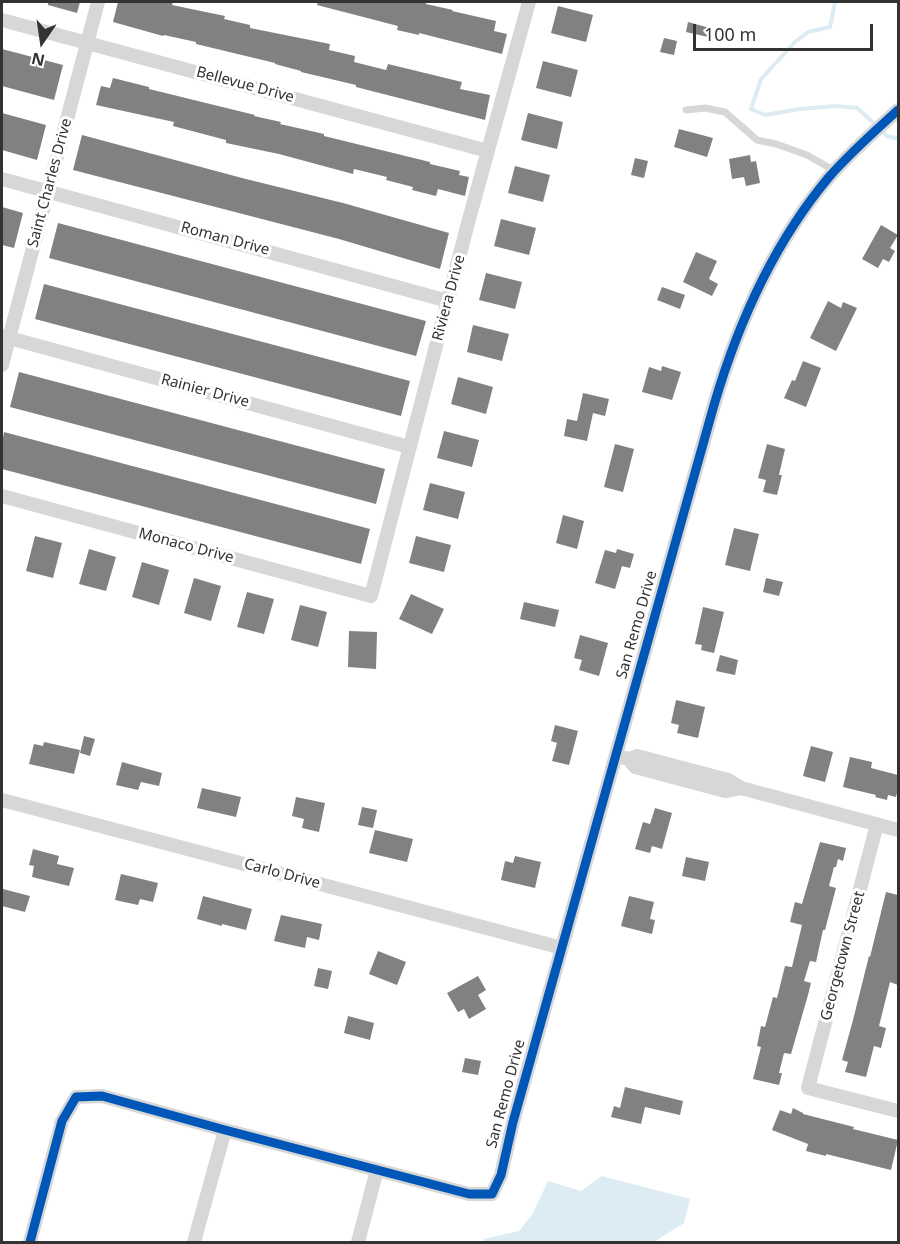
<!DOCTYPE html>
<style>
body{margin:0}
#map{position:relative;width:900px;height:1244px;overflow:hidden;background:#fff;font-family:"Noto Sans",sans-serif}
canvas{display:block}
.frame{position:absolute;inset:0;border:3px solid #333;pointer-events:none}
.north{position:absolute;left:12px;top:12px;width:60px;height:60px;-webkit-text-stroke:4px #fff;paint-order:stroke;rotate:193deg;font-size:16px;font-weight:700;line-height:24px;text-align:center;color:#333}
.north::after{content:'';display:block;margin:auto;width:21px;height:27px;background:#333;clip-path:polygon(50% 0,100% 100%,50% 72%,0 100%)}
.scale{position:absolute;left:693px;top:24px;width:180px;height:27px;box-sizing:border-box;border:3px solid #333;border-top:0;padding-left:8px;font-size:18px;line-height:21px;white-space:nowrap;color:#333;-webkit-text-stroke:4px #fff;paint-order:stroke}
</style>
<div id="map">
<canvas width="900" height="1244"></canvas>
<div class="frame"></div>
<div class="north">N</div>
<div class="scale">100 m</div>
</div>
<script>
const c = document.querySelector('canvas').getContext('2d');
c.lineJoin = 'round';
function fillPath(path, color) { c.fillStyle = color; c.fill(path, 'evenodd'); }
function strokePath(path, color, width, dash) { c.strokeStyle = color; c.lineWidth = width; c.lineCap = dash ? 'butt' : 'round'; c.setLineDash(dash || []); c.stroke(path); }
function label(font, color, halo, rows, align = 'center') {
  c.font = font + ' "Noto Sans",sans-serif'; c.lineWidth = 6; c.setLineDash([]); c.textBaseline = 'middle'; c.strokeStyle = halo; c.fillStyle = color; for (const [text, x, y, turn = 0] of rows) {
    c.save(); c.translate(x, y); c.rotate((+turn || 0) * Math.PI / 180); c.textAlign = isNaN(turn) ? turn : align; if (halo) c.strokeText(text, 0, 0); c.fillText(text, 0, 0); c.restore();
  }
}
fillPath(new Path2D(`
 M602 1176 690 1199 684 1223 654 1242H482L484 1239 519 1231 533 1213 548 1181 581 1191Z`), '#ddebf3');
strokePath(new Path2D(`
 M835 2 830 27 808 32 795 42 761 79 751 109 765 115 800 109 835 106 857 108 876 125
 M881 130 887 136 898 139`), '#ddebf3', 4);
fillPath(new Path2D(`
 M48 2H80L77 13 48 5Z
 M118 2H173L172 5 225 16 224 19 250 25V28L330 44 329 50 355 56 354 62 386 70 388 64 462 82 460 89 490 95 485 120 356 87V85L301 72V71L275 64V63L196 44V42L164 35 163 36 113 22Z
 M318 2H426V4L453 10 452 11 496 21 494 31 507 34 502 54 419 33V35L397 30 398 26 317 5Z
 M558 6 593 15 586 42 551 33Z
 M688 22 710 28 708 37 686 32Z
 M664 38 677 41 674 55 660 52Z
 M2 49 63 65 54 100 2 86Z
 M543 61 578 70 571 97 536 88Z
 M113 78 149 87V89L255 115 254 116 281 122 280 124 324 134V136L430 162V164L460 171 459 175 469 177 465 196 438 189 436 196 412 190 413 187 386 180 387 177 354 169 353 174 279 154 226 143V140L173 126 174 122 96 105 101 86 110 88Z
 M2 113 46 125 37 160 2 150Z
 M528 113 563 122 557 149 521 140Z
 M679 129 713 138 707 157 674 147Z
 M82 135 242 178 343 203 449 233 440 269 339 239 73 170Z
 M750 155 751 162 756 161 760 183 746 186 744 177 732 179 729 159Z
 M635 158 648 161 644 178 631 175Z
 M515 166 550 175 543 202 508 193Z
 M2 207 23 213 14 248 2 245Z
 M501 219 536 228 529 255 494 246Z
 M58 223 426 321 416 356 49 258Z
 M881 225 898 235 890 248 895 251 889 262 883 259 878 268 862 259Z
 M696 252 717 261 709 279 718 284 712 296 683 282Z
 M486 273 522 282 515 309 479 300Z
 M44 284 410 381 401 416 35 319Z
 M662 287 685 295 680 309 657 300Z
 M828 301 841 308 843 302 857 308 836 351 810 338Z
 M473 325 509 334 502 361 467 352Z
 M803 361 821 368 806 407 784 398 792 380 795 381Z
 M662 366 681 372 672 400 642 392 649 367 661 371Z
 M19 372 385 469 376 504 10 407Z
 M458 377 493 387 486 414 451 404Z
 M583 393 609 399 605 416 593 413 587 441 564 436 567 419 577 421Z
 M444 431 479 440 472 467 437 458Z
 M4 432 370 529 361 564 2 469V444Z
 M615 444 634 449 623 492 604 487Z
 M767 444 785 449 779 475H782L777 495 763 492 766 480 758 478Z
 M430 483 465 492 458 519 423 510Z
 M563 515 584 521 577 549 556 543Z
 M734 528 759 534 750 571 725 565Z
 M35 536 62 543 53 578 26 571Z
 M416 536 451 545 444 572 409 563Z
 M89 549 116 557 106 591 79 584Z
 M617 549 634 554 630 568 622 566 615 589 595 583 605 550 616 553Z
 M142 562 169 570 159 605 132 597Z
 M194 578 221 586 211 621 184 613Z
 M766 578 783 582 779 596 763 592Z
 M247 592 274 599 264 634 237 627Z
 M411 594 444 609 432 634 399 619Z
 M524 602 559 610 555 627 520 619Z
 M300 605 327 612 318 647 291 640Z
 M703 607 724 612 714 653 701 650 702 645 695 644Z
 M349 631 377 632 376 669 348 667Z
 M580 635 608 643 599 676 579 670 582 660 574 658Z
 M720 655 738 660 735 675 716 671Z
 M676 700 705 707 698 738 677 733 679 725 671 723Z
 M555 725 578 731 569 765 552 761 557 743 551 741Z
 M84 736 95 739 90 756 80 753Z
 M44 742 80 750 74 774 29 764 34 744 43 746Z
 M811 746 833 752 825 782 803 776Z
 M850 757 872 762 871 768 898 775V789L896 797 888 795 887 800 875 797 876 795 843 787Z
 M122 762 162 773 159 786 141 782 138 790 116 785Z
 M202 788 241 797 236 817 197 808Z
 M296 797 325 803 319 832 302 828 304 819 292 816Z
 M362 807 377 810 373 828 358 825Z
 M655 808 672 813 662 849 652 846 650 853 635 849 643 822 650 824Z
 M375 830 413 839 407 862 369 853Z
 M820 842 846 848 843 861 838 859 836 867H834L829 886 836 888 825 930H823L816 962 810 961 804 981 811 983 808 995 791 1054 784 1053 779 1073H782L779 1085 753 1079 761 1047 757 1046 761 1026 765 1027 773 997 777 998 785 966 792 967 802 925 790 922 795 902 802 904Z
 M33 849 59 856 57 864 74 868 69 886 32 877 34 866 29 865Z
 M515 856 541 862 535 888 501 880 505 861 513 863Z
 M686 857 709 862 705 881 682 876Z
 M121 874 158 883 153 902 140 899 138 905 115 900Z
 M3 889 30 896 25 912 2 906Z
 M886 892 898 895V985L890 982 879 1026 886 1028 881 1048 874 1046 866 1077 845 1072 848 1062 842 1060 853 1020 869 956 870 957Z
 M203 896 252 909 246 930 222 924V926L197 919Z
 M629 896 654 902 650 919 655 920 652 934 621 926Z
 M281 915 322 924 319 940 307 937 305 948 274 941Z
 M378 951 406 962 397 985 369 974Z
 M318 968 332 971 328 989 314 986Z
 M478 976 486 990 478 995 486 1009 469 1019 464 1009 458 1012 447 993Z
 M348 1016 374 1023 370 1040 344 1033Z
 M465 1058 481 1061 478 1075 462 1072Z
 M625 1087 683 1101 680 1115 645 1107 641 1124 611 1117 614 1106 620 1108Z
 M793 1108 803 1113V1114L854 1127 853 1129 898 1140 891 1170 826 1154V1156L806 1151 808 1144 772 1130 780 1110 791 1114Z`), '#818181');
strokePath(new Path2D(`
 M686 110 705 108 725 112 757 140 776 144 807 155 835 171`), '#d7d7d7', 7);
strokePath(new Path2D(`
 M2 20 488 151
 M2 179 448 301
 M2 336 409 447
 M2 365 98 2
 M2 496 371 596 468 223 529 2
 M616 756 629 759 637 756 728 780 741 788 898 830
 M629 759 635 767 725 791 741 788
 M2 800 562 948
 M877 824 808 1088 898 1111
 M30 1242 62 1121 76 1097 102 1096 225 1130 469 1194H492L501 1175 513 1122 714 405C738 323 773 244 829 177 850 153 875 131 898 110
 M194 1242 225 1130
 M358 1242 377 1170`), '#d7d7d7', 14);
strokePath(new Path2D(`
 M30 1242 62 1121 76 1097 102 1096 225 1130 469 1194H492L501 1175 513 1122 714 405C738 323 773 244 829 177 850 153 875 131 898 110`), '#0057b8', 9);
label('15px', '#333', '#fff', [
 ["Bellevue Drive",245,85,15],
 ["Saint Charles Drive",50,183,-75],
 ["Roman Drive",225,239,15],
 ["Riviera Drive",449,298,-75],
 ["Rainier Drive",205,391,15],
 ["Monaco Drive",186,546,15],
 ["San Remo Drive",637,625,-74],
 ["Carlo Drive",282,874,15],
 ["Georgetown Street",843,956,-75],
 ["San Remo Drive",506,1094,-75]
]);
</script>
